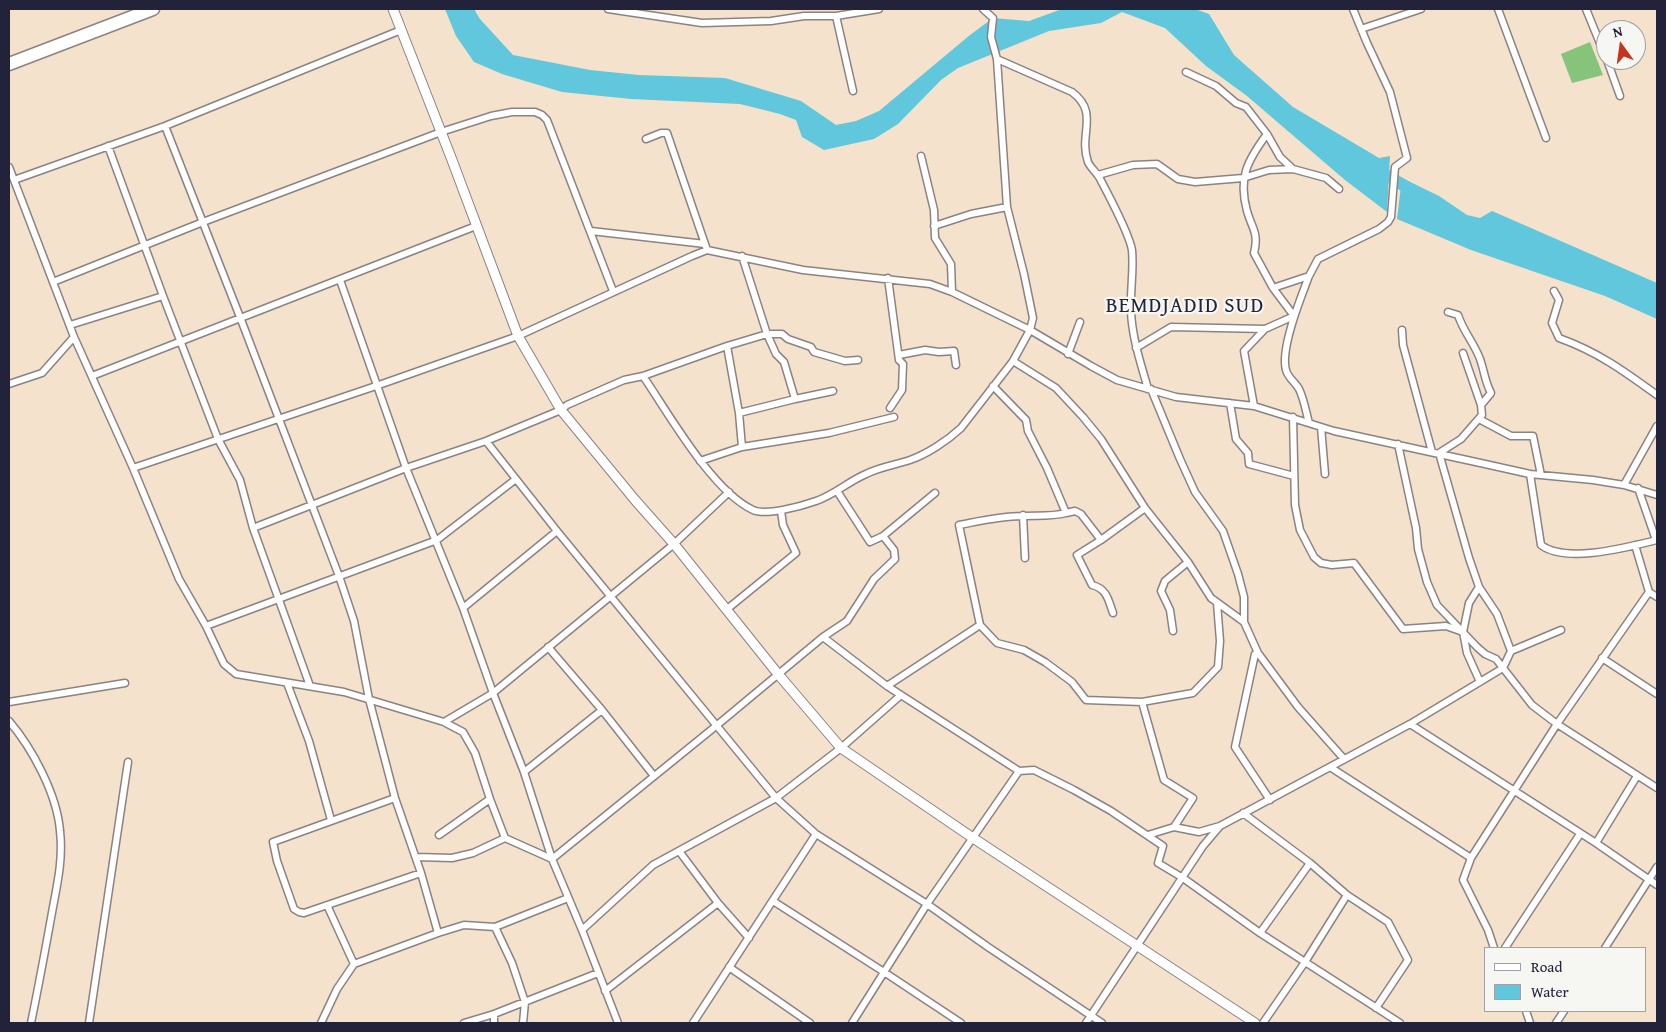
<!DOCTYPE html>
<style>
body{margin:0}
#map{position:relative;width:1666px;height:1032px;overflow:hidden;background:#f4e2cc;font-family:"Gentium Book Plus",serif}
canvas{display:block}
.frame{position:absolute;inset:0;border:10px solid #22223b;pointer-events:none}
.legend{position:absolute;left:1484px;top:947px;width:162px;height:65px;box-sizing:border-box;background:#f6f6f2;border:1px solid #a1a1a9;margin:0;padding:6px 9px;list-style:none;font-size:15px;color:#22223b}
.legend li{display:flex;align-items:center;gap:10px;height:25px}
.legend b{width:25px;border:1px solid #a1a1a9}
.north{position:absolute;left:1596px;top:20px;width:50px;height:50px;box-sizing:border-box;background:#f6f6f2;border:1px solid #a1a1a9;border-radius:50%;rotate:346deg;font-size:14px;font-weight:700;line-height:20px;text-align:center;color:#22223b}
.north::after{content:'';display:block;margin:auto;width:18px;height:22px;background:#c8321e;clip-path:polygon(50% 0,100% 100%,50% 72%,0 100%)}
</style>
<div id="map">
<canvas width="1666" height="1032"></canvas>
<div class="frame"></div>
<ul class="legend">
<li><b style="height:6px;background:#fff"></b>Road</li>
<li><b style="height:14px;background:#60c7dd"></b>Water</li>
</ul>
<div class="north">N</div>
</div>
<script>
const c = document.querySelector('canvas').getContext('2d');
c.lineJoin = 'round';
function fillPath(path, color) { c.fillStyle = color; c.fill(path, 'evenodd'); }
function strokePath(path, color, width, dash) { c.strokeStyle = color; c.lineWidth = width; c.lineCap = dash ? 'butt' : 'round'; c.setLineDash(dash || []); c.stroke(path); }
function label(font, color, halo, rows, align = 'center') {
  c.font = font + ' "Gentium Book Plus",serif'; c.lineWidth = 4.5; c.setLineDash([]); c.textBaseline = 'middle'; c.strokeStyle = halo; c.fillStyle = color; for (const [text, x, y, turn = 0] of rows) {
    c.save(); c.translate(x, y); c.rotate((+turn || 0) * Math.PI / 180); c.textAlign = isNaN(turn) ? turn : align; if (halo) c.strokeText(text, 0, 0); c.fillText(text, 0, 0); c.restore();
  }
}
fillPath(new Path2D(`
 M1590 42 1603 75 1572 83 1561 54Z`), '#86c47b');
fillPath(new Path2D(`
 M445 9H474L480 19 513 55 590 70 639 75 725 78 801 101 836 125 856 121 879 111 970 35 993 18 1029 21 1062 9H1195L1209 14 1234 55 1293 107 1379 158 1390 156 1387 212 1345 180 1247 96 1206 66 1165 28 1122 12 1101 23 1049 31 958 68 941 80 898 124 874 139 824 150 802 137 796 120 780 114 740 104 631 99 562 92 502 74 474 62 456 36Z
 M1402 178 1439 196 1467 215 1480 218 1492 211 1657 283V319L1605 296 1471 250 1397 219Z`), '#60c7dd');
strokePath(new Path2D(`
 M1374 168 1415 192`), '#60c7dd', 12);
const street = new Path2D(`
 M608 9 702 23 771 21 804 16H836L879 9
 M1498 9 1546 138
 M1586 9 1606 58
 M836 16 853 91
 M1361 29 1421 9
 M997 59 1072 92C1100 113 1078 134 1088 162 1090 167 1096 172 1099 177 1108 194 1129 233 1132 250 1134 270 1130 291 1131 311 1132 338 1141 364 1148 389
 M1607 60 1620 96
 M1186 72 1216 86 1236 103 1246 107 1267 134 1280 157 1293 169
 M165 126 240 317 339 576 354 621 369 699 395 798 273 842 277 861 294 909 299 912 304 913 421 873
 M646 139 661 133H667L707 250
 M108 146 163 296 218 439 240 480 253 528 310 686
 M921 156 934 210 935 238 951 264 952 292
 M9 167 74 337 133 468 179 579 206 626 224 664 236 674 344 692 444 722 463 732 475 753 490 799 505 838
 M1098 175 1133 165 1157 164 1178 179 1195 182 1243 178 1269 170 1293 169 1326 178 1339 189
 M14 180 165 126 401 30
 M934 226 971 214 1007 207
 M591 231 705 244
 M742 256 767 334 776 354 784 362 795 399
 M1309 276C1301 297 1280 349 1286 370 1288 378 1295 382 1299 389 1304 399 1306 412 1309 423
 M888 278 899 360 903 364 902 390 890 408
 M340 280 406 468 463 608 493 693 524 772 552 859 582 930 618 1023
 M53 282 203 222 441 132 491 116 512 112H535L542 115 547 120 613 291
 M1273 288 1309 276 1318 259 1379 229 1388 222 1391 217 1395 167 1407 158 1390 92 1367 43 1353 9
 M1554 291 1559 300 1552 323 1559 338C1598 352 1624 371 1657 395
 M1448 312 1458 315C1463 331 1474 343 1480 359 1484 370 1485 382 1491 393L1481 405
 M70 325 163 296
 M1402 330 1403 345 1432 452
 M727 346 739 413 795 399 833 391
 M1136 348 1171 327 1265 329
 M1068 354 1080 322
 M899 355 925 350 939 352 954 351 956 365
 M1013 361 1056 388 1083 417 1101 439 1145 508 1188 562 1211 598 1244 622 1258 653 1298 707 1344 759
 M92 376 476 226
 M643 376C669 414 712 491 753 510 766 516 802 506 816 501 834 495 849 481 866 474 880 467 895 465 910 460 927 454 947 441 961 428L1013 361 1030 330 1033 318 1024 274 1007 207 997 59 991 37 993 18 983 9
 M9 384 42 373 74 337
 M993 386 1026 420 1028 431 1047 468 1066 513 1075 511 1081 514 1101 540 1145 508
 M1151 389 1180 459 1195 492 1223 531 1238 574 1244 597V622
 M1230 403 1236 439 1248 453 1249 464 1294 476
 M1254 406 1244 351 1265 329 1294 316 1273 288 1254 253C1259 232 1252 229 1247 211 1238 178 1247 161 1267 134
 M739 413 742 447
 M1293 417 1295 505 1300 530 1314 557 1321 563 1332 565 1354 563 1403 629 1446 626 1463 632 1467 653 1480 682
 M1479 419 1511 436H1533L1541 475
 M1321 427 1325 474
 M486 441 557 531 776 798 816 834 927 904 988 947 1102 1023
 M1398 444 1416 528 1418 549 1427 582 1437 605 1477 647 1485 654 1496 659 1532 705 1557 724 1657 788
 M700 461 742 447 829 433 894 417
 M133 468 376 386 518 336 692 256 707 250 803 270 930 284 952 292 1030 330 1091 366 1117 380 1176 397 1254 406 1334 431 1485 464 1530 474 1593 480 1624 485 1657 495
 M1530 474 1541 545C1566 564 1628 547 1657 540
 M1624 485 1657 426
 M1638 488 1656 540
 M837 491 870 542 883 536 935 493
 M1066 513C1050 517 1037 515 1022 516 1001 516 980 521 959 525L980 625 997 643 1024 650 1045 662 1072 682 1086 700 1142 702 1164 780 1193 798 1174 827
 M1023 515 1025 558
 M253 528 406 468 486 441 561 410 567 405 624 380 643 376 727 346 767 334H782L788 339 811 347 814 352 845 361 858 360
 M1101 540 1077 555 1092 585C1107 589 1108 599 1113 613
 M1635 545 1649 592 1657 597
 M463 608 557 531
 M726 610 796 553 783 525 781 511
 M206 626 437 540 516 479
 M1173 631 1170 610 1161 591 1165 581 1188 562
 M1463 632 1469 603 1479 587
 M823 637 847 621 874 579 895 559 894 550 883 536
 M548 647 602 710 654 776
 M1511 651 1561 630
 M1258 653 1255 654 1235 747 1270 800
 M1602 658 1657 694
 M287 683 309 741 331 820
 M887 686 980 625
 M9 702 125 683
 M1142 702 1193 693 1218 667 1220 641 1217 603
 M9 721C32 748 57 794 60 831 63 857 58 881 53 907 46 946 39 984 31 1023
 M444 722 493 693 674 544 729 492
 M1410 724 1596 843 1657 885
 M1330 767 1471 858
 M524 772 602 710
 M395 798 421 873 438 933
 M1243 813 1310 863 1347 895 1388 922 1408 960 1376 1008
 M439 835 490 799
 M1148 835 1174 827 1199 832 1220 826 1410 724 1503 668 1511 651 1497 614 1479 587 1469 558 1439 453 1461 439 1482 415 1481 405 1463 353
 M1596 843 1637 776
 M679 851 718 903
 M416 857 452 858 473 853 505 838 552 859 716 726 823 637 887 686 1019 771 1034 770 1074 790 1111 811 1163 846 1158 863 1183 878 1260 933 1400 1023
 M773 901 884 972 961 1023
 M327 905 354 964
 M495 927 512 963 525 1002 523 1023
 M582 930 653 865 776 798 841 748 901 695
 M1260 933 1310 863
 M1494 948 1488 930 1463 880 1471 858 1557 724 1649 592
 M1505 948 1580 834
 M1605 948 1657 867
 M729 967 810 1023
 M605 991 718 903 749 938
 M1526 1011 1530 1023
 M89 1023 128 762
 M321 1023 337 989 354 964 438 933 464 925 495 927 568 898
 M464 1023 494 1014 598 973
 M494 1023V1014
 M693 1023 816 834
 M852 1023 927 904 1019 771
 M1086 1023 1203 846 1220 826
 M1263 1023 1305 962 1347 895
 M1556 1023 1564 1011`);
const secondary = new Path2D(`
 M393 9 452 160 518 336 561 410 635 500 674 544 778 674 841 748 973 838 1255 1023`);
const highway = new Path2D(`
 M9 64 153 9`);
strokePath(street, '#8b8284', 9);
strokePath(secondary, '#8b8284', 11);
strokePath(highway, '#8b8284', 15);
strokePath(street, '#fff', 6);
strokePath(secondary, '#fff', 9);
strokePath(highway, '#fff', 12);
c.letterSpacing = '1px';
label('21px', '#22223b', '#f6f6f2', [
 ["BEMDJADID SUD",1185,307]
]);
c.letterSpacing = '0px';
</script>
